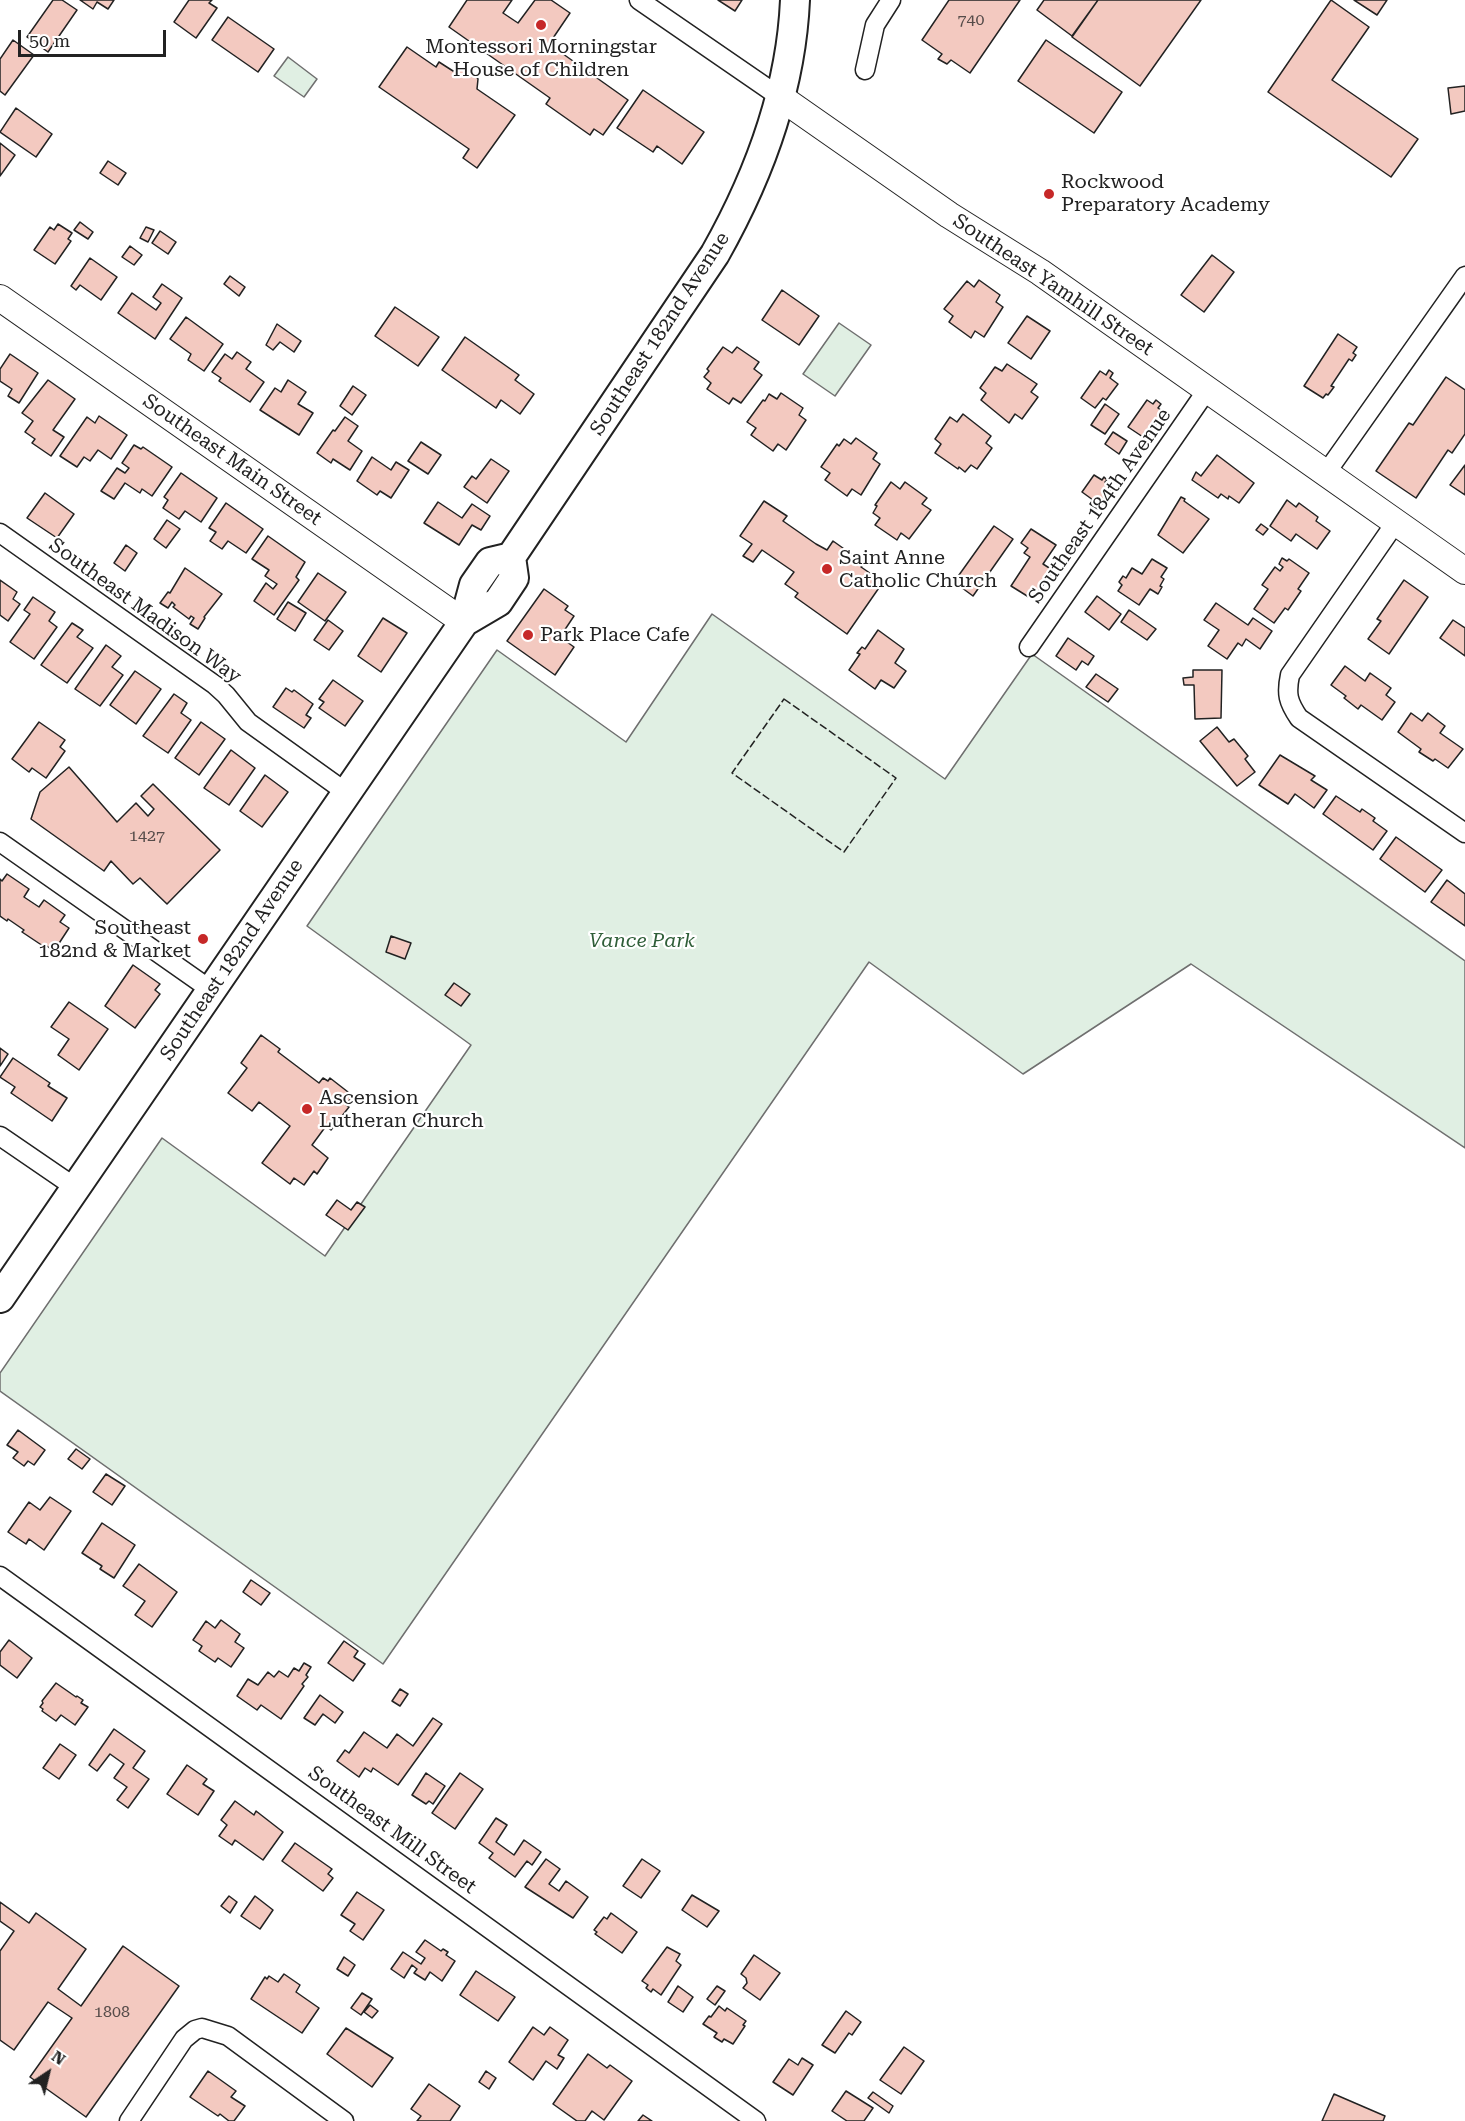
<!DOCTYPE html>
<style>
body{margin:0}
#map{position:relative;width:1465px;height:2121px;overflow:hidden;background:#fff;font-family:"Roboto Serif",serif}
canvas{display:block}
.north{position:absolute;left:18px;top:2043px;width:60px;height:60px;-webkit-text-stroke:4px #fff;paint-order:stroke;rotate:35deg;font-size:16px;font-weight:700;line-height:24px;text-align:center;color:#222}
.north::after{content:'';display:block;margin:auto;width:21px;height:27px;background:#222;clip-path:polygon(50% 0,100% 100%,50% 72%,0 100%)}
.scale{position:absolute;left:18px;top:30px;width:148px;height:27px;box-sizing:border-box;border:3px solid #222;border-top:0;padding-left:8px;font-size:18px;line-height:21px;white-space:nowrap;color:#222;-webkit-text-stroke:4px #fff;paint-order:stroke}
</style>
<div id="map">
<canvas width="1465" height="2121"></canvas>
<div class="north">N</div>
<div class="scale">50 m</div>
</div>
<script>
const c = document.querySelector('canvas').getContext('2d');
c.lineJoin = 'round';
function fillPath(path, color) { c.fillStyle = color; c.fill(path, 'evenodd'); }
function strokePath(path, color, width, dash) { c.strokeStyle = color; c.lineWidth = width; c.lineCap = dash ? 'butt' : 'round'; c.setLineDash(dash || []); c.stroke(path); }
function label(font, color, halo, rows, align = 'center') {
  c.font = font + ' "Roboto Serif",serif'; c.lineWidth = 4.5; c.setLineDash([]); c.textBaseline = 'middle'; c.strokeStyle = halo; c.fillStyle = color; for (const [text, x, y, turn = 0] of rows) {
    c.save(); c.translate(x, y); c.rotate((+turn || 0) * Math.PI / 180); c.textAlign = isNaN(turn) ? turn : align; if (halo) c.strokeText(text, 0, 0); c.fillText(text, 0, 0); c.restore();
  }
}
const green = new Path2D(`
 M288 57 317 79 304 97 274 76Z
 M839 323 871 345 835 396 803 374Z
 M712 614 945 779 1032 654 1465 961V1148L1191 964 1023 1074 869 962 383 1664 0 1391V1373L162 1138 325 1256 471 1045 307 926 497 650 626 742Z`);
fillPath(green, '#e0efe3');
strokePath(green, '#6f6f6f', 1.5);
const building = new Path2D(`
 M53 0H62L77 10 48 52 27 37Z
 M80 0H114L108 9 97 2 93 9Z
 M189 0H212L209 3 217 8 196 38 174 22Z
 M467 0H512L503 13 518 23 535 0H551L570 13 549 44 628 100 603 135 594 129 590 135 546 104 550 98 449 27Z
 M718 0H742L735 11Z
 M949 0H1020L970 73 951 60 947 64 938 59 942 54 922 40Z
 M1044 0H1098L1072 36 1037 10Z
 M1098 0H1201L1140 86 1072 37Z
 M1331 0 1369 27 1332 80 1418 139 1391 177 1268 92Z
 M1354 0H1387L1377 15Z
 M228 17 274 49 258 72 212 40Z
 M13 40 34 55 5 95 0 91V59Z
 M1046 40 1122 92 1094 133 1018 81Z
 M407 47 436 67 439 62 453 71 462 68 472 71 478 79 477 89 515 115 477 168 463 158 469 149 379 87Z
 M1465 86V111L1451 114 1448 88Z
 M643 90 704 132 682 164 657 146 653 152 617 128Z
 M16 108 52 134 36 157 0 132Z
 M0 143 15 155 0 176Z
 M108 161 126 173 118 185 100 173Z
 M80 222 93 232 88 239 74 230Z
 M58 224 72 233 68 239 71 241 55 264 34 250 50 227 54 230Z
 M146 227 154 230 148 242 140 238Z
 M160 231 176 242 168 254 152 243Z
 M130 246 142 255 134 265 122 257Z
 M1212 255 1234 272 1204 312 1181 295Z
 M90 258 117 277 101 300 80 285 76 290 71 286Z
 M230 276 245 287 239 296 224 284Z
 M979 280 1000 295 996 302 1003 307 984 337 975 331 971 338 949 322 953 316 944 309 967 281 974 287Z
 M162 284 182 298 155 339 118 313 132 293 156 310 161 303 153 297Z
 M782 290 819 316 799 345 762 320Z
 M395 307 439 337 418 366 375 336Z
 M1027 316 1050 331 1031 359 1008 343Z
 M186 317 223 344 204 371 188 360 191 354 170 339Z
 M277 324 301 341 294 352 280 342 273 350 266 345Z
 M1338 334 1357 347 1353 353 1356 355 1352 361 1349 359 1331 386 1334 387 1328 395 1326 394 1323 398 1304 386Z
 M465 337 519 375 515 380 534 394 520 414 501 400 496 408 442 370Z
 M723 347 732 353 737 347 759 362 754 369 762 375 741 403 733 398 729 404 707 389 711 383 704 377 709 371 707 369Z
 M237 352 251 362 246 369 264 382 250 402 219 381 221 378 212 372 225 354 232 359Z
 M10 354 38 373 19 403 8 396 12 389 0 381V369Z
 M1007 364 1037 384 1031 392 1038 397 1022 419 1015 414 1009 423 981 400 986 393 980 388 995 367 1002 371Z
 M1109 370 1113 373 1110 378 1118 384 1106 400 1103 398 1095 408 1081 398 1100 371 1106 375Z
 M1446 377 1465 390V434L1452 453 1448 450 1416 498 1376 471 1409 423 1413 425Z
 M48 380 75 399 53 430 64 437 51 456 32 443 35 439 25 432 33 421 22 413Z
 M288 380 306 392 298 404 313 413 299 435 260 410 275 388 281 392Z
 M353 386 366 395 352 415 340 406Z
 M781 393 803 408 799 415 806 420 786 450 778 444 773 451 751 435 756 428 747 422 763 400 765 401 769 394 777 399Z
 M1147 400 1153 404 1156 400 1161 404 1158 408 1165 413 1146 439 1128 427Z
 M1105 404 1119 414 1105 434 1091 425Z
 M963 414 991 436 986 443 992 448 977 469 971 465 965 472 959 467 958 469 935 453 941 444 935 439 950 417 957 422Z
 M99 416 127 435 111 459 98 450 90 461 84 457 77 467 60 456 87 417 95 423Z
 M345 417 358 426 348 441 362 451 350 470 333 459 331 463 317 453 333 430 335 431Z
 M1113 432 1127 441 1119 454 1105 444Z
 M856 438 877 453 873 459 880 464 861 495 852 489 847 496 825 480 830 473 821 467 837 444 839 446 844 439 851 444Z
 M421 442 441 455 428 474 408 461Z
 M134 445 141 449 143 447 172 467 152 496 142 489 140 493 125 483 114 499 101 491 117 468 125 473 129 468 122 463Z
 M1217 455 1254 483 1239 503 1229 496 1228 499 1221 494 1218 498 1192 480 1196 472 1201 476Z
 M372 457 391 470 396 462 409 470 391 498 380 491 377 495 357 481Z
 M491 459 509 471 487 503 464 487 472 476 476 479Z
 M1465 465V495L1450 485Z
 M181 473 217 498 201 522 185 511 179 519 163 508 168 500 164 497Z
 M1094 475 1102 480 1104 477 1107 480 1105 482 1114 487 1098 509 1090 504 1093 500 1082 492Z
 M891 482 900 489 905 482 927 498 922 504 931 510 909 539 901 533 897 540 875 525 880 518 873 513 877 506 875 505Z
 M45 493 74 514 57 538 27 518Z
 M1181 497 1185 499 1184 501 1209 519 1183 553 1158 535Z
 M1287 500 1296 507 1299 503 1318 517 1316 521 1330 531 1317 549 1296 534 1291 541 1270 526Z
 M764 501 787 516 783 521 816 544 827 550 833 541 864 563 861 567 883 582 847 634 795 597 798 593 785 584 794 572 762 550 753 562 743 556 752 544 740 536Z
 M438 502 462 518 472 504 490 516 481 530 472 525 459 545 424 523Z
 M226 503 263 529 246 553 228 541 222 549 210 541 216 532 209 528Z
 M167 520 180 529 166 548 154 539Z
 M1261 524 1268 529 1263 535 1256 530Z
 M994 526 1013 539 973 596 954 582Z
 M1031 529 1056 545 1043 564 1054 571 1032 599 1011 586 1030 557 1024 553 1028 548 1021 543Z
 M268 536 305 562 296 577 299 580 274 615 254 601 266 583 273 589 277 584 265 576 269 570 252 559Z
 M126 545 137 553 125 571 114 563Z
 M1282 558 1287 561 1289 559 1309 573 1298 589 1301 591 1288 610 1285 608 1274 623 1254 609 1268 589 1262 585 1275 567 1280 571 1283 567 1279 564Z
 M1152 559 1167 568 1161 577 1164 579 1160 586 1162 587 1158 594 1150 589 1139 605 1118 591 1122 585 1119 582 1123 576 1126 578 1132 568 1142 574Z
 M185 568 222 594 204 617 205 618 198 629 190 624 194 618 191 616 189 619 173 607 175 605 172 602 168 608 160 603 168 592 170 593Z
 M318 573 346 592 325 621 298 602Z
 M0 580 17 592 13 599 20 604 8 621 0 615Z
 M1404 580 1428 597 1389 654 1368 639 1381 621 1377 619Z
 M544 589 568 606 565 610 574 616 560 637 574 647 555 675 507 641Z
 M1097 596 1121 614 1109 630 1085 612Z
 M33 597 55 612 49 621 57 627 34 659 10 642 30 614 24 610Z
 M288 602 306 613 295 631 277 619Z
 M1216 603 1248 625 1253 618 1272 631 1260 649 1246 639 1242 646 1238 643 1227 659 1208 646 1219 630 1204 620Z
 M1129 610 1156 629 1147 640 1121 622Z
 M383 618 407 633 381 672 358 656Z
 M328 620 343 631 329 650 314 640Z
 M1453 620 1465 628V656L1440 638Z
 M72 623 83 630 77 637 93 648 67 683 41 665Z
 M878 630 904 649 895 663 906 671 894 688 881 680 875 689 849 670 860 654 857 653 862 647 865 649Z
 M1068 638 1094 656 1088 665 1082 661 1076 670 1056 656Z
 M106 645 121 656 112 667 123 675 100 706 75 689Z
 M1345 666 1365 681 1370 673 1391 688 1386 695 1395 702 1382 720 1361 705 1358 709 1344 698 1346 696 1331 685Z
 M1193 670H1222L1221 718 1195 719 1194 685H1184L1183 678 1193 677Z
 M135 671 161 689 136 724 110 705Z
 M1096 674 1118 689 1108 702 1086 687Z
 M333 680 363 701 345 726 319 708 324 702 319 699Z
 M286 688 292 692 294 690 313 704 306 715 311 718 304 728 273 707Z
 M174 694 187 703 181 713 191 720 168 753 143 736Z
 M1411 713 1422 721 1428 713 1445 726 1440 733 1463 749 1448 768 1435 759 1433 761 1419 752 1421 749 1398 732Z
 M39 722 65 740 60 747 65 751 46 778 32 768 29 772 12 759Z
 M201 722 225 739 199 775 175 758Z
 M1217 727 1229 742 1234 739 1248 756 1245 759 1255 772 1237 786 1200 741Z
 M231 750 255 768 229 805 204 788Z
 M1280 755 1315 776 1311 780 1327 790 1314 808 1295 794 1288 804 1259 785Z
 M69 767 117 822 136 803 148 816 154 809 141 796 153 784 220 850 167 904 140 878 133 884 111 861 104 871 31 819 40 792Z
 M265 775 288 792 262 827 240 811Z
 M1336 796 1360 812 1362 809 1375 818 1373 821 1387 831 1373 850 1323 814Z
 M1396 837 1442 870 1425 892 1380 859Z
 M7 874 29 889 24 897 39 907 44 900 65 915 60 922 69 928 54 951 44 944 43 946 22 932 24 930 8 919 7 921 0 916V879L2 881Z
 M1447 880 1465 894V926L1431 902Z
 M391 936 411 943 405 959 386 952Z
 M133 965 160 984 155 990 160 994 135 1028 105 1006Z
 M454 983 470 994 461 1006 445 995Z
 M69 1002 108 1029 79 1070 58 1055 69 1039 51 1027Z
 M261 1035 280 1049 278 1052 319 1083 323 1078 328 1081 330 1078 348 1092 347 1095 351 1098 346 1105 349 1107 331 1130 326 1126 312 1145 328 1158 317 1174 314 1171 304 1185 294 1178 290 1184 262 1163 290 1126 259 1102 252 1111 228 1093 247 1068 241 1063Z
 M0 1048 8 1054 0 1066Z
 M13 1058 50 1083 48 1086 67 1098 52 1121 11 1093 15 1087 0 1077Z
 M337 1200 351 1210 357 1202 365 1207 348 1230 326 1215Z
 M18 1430 45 1450 34 1465 28 1461 24 1466 13 1458 18 1452 7 1445Z
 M76 1449 90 1459 82 1469 68 1459Z
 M106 1474 125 1486 112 1505 93 1492Z
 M50 1497 71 1511 44 1550 29 1539 26 1544 8 1532 29 1502 40 1510Z
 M102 1523 135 1545 114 1578 100 1569 102 1566 82 1553Z
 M139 1564 177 1592 152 1627 135 1615 145 1601 123 1586Z
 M251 1580 270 1593 261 1605 243 1592Z
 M221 1620 240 1634 235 1642 244 1648 231 1667 218 1658 215 1662 199 1651 202 1646 193 1640 206 1621 215 1628Z
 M9 1640 32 1658 17 1678 0 1665V1652Z
 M344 1641 358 1651 354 1657 365 1664 353 1681 328 1663Z
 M304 1663 311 1667 306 1675 308 1677 302 1684 304 1686 281 1719 261 1705 257 1710 237 1696 248 1679 258 1685 268 1672 274 1677 279 1671 288 1677 294 1668 299 1671Z
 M56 1683 76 1697 77 1696 83 1700 81 1703 88 1707 75 1725 61 1715 56 1721 42 1711 43 1709 40 1707 43 1703 42 1701Z
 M400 1689 408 1694 400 1706 392 1701Z
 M320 1695 343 1712 335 1723 323 1714 315 1725 304 1718Z
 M433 1718 442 1724 398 1785 373 1768 371 1772 365 1768 359 1777 337 1761 345 1750 349 1753 364 1732 387 1748 397 1734 413 1746Z
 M114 1729 145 1751 133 1768 149 1779 128 1808 117 1800 127 1787 114 1778 124 1764 110 1754 97 1771 89 1765Z
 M60 1744 76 1755 59 1779 43 1768Z
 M187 1765 207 1779 203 1784 214 1791 198 1815 167 1794Z
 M426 1773 445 1786 433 1804 429 1801 426 1804 412 1795Z
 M460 1773 483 1789 455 1829 432 1813Z
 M235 1801 254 1815 256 1811 283 1832 263 1860 235 1840 232 1845 219 1836 227 1825 221 1820Z
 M496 1818 507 1825 496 1842 514 1855 524 1840 541 1852 532 1865 527 1861 515 1877 489 1858 493 1853 479 1843Z
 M295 1843 332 1869 328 1874 333 1878 323 1891 282 1861Z
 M546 1859 560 1869 549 1884 559 1891 566 1881 588 1897 573 1918 525 1887Z
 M642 1859 660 1871 641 1898 623 1886Z
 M357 1892 384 1910 363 1940 350 1931 355 1924 341 1915Z
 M692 1895 719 1911 707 1927 682 1910Z
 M229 1896 237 1902 230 1913 221 1906Z
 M255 1896 273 1910 260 1929 241 1916Z
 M0 1902 29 1923 36 1913 86 1949 58 1989 81 2006 123 1946 179 1986 86 2117 30 2077 72 2018 48 2002 14 2050 0 2040V1951L14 1931 0 1921Z
 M611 1913 637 1932 622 1953 595 1934 597 1932 594 1930 604 1917 607 1919Z
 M425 1940 441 1951 443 1949 448 1952 446 1955 455 1961 442 1981 430 1972 425 1980 414 1973 417 1969 412 1965 404 1978 391 1969 403 1952 421 1964 425 1958 416 1952Z
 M667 1947 680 1954 676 1961 681 1965 661 1995 653 1989 651 1992 646 1988 648 1985 642 1981Z
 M754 1955 780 1973 760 2000 743 1988 747 1983 746 1978 741 1974Z
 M344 1957 355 1965 348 1976 337 1969Z
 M476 1971 515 1997 498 2021 460 1995Z
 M284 1974 300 1985 296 1992 319 2008 302 2033 251 1999 265 1977 267 1979 269 1976 278 1982Z
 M678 1986 693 1997 683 2012 668 2002Z
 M717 1986 725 1991 715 2005 707 1999Z
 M362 1993 372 1999 361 2015 351 2008Z
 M370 2005 378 2011 372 2018 364 2012Z
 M719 2006 725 2011 727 2008 746 2021 743 2025 745 2026 733 2044 724 2039 722 2042 714 2037 717 2033 703 2024 709 2016 711 2017Z
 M846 2011 861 2022 852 2035 849 2033 835 2053 822 2045Z
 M533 2027 544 2035 550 2027 568 2040 558 2055 564 2058 557 2069 546 2061 533 2080 509 2062Z
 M346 2028 393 2058 372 2087 327 2054Z
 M904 2047 924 2061 901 2094 880 2080Z
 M588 2054 607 2068 610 2065 632 2081 604 2120 592 2111 585 2121H577L553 2104Z
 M802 2058 813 2065 793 2095 773 2082 789 2059 798 2065Z
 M208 2071 236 2091 231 2097 245 2106 234 2121H229L220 2114 218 2116 190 2097Z
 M486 2071 496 2078 489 2089 479 2082Z
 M429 2084 460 2106 450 2121H417L421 2116 411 2109Z
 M846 2091 873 2108 864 2121H847L832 2111Z
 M873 2092 893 2106 889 2113 868 2098Z
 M1334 2094 1385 2116 1383 2121H1322Z
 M643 2115 652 2121H638Z`);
fillPath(building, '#f3c9c0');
strokePath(building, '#222', 1.5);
const street = new Path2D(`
 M639 0 780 97
 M865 70 875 25 891 0
 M1326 473 1465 276
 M1396 522 1290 675C1286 694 1288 702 1299 718L1465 833
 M0 533 215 685 226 695 248 722 347 793
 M1029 647 1207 390
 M0 842 211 990
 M0 1136 76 1188
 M0 1576 756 2121
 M129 2121 184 2039 195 2030 202 2028 228 2036 344 2121`);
const secondary = new Path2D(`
 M780 97 949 215 1040 272 1465 571
 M0 298 464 622`);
const primary = new Path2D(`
 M464 622 498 602 514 578 511 557 715 254C759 176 791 91 795 0
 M0 1298 464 622 474 585 490 562 511 557`);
strokePath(street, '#222', 21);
strokePath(secondary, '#222', 28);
strokePath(primary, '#222', 32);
strokePath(street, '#fff', 18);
strokePath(secondary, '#fff', 26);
strokePath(primary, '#fff', 28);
strokePath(new Path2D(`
 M784 699 896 778 844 852 732 773Z`), '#222', 1.5, [8, 3]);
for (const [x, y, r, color] of [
 [541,25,6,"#c62828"],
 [1049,194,6,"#c62828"],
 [827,569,6,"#c62828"],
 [528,635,6,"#c62828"],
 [203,939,6,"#c62828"],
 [307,1109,6,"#c62828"]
]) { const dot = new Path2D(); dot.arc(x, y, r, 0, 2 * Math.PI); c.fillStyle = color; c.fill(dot); strokePath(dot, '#fff', 2); }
label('16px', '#564c4a', null, [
 ["740",971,20],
 ["1427",147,836],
 ["1808",112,2012]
]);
label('20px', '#222', '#fff', [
 ["Montessori Morningstar",541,47,"center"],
 ["House of Children",541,70,"center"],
 ["Rockwood",1061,182],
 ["Preparatory Academy",1061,205],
 ["Saint Anne",839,558],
 ["Catholic Church",839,581],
 ["Park Place Cafe",540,635],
 ["Southeast",191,928,"right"],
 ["182nd & Market",191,951,"right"],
 ["Ascension",319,1098],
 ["Lutheran Church",319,1121]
], 'left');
label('20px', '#222', '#fff', [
 ["Southeast Yamhill Street",1053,285,34],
 ["Southeast 182nd Avenue",660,334,-57],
 ["Southeast Main Street",232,460,35],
 ["Southeast 184th Avenue",1100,506,-55],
 ["Southeast Madison Way",145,611,36],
 ["Southeast 182nd Avenue",232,960,-56],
 ["Southeast Mill Street",392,1830,36]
]);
label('italic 20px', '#2f5e38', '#fff', [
 ["Vance Park",642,941]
]);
</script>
